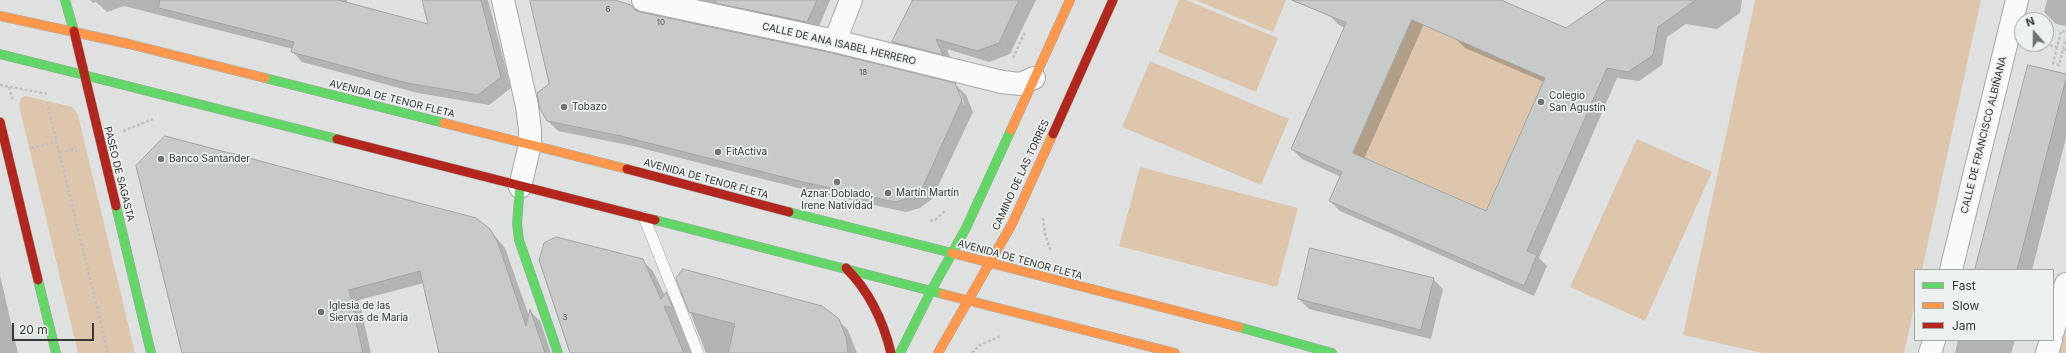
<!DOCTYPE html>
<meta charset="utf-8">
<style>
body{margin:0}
#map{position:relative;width:2066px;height:353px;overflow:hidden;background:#dfe1e1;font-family:Inter,sans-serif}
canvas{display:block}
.legend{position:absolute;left:1914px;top:269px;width:140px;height:72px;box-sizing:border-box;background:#ecf0ef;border:1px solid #a4a6a6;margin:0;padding:5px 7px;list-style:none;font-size:12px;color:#373838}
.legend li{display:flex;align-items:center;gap:8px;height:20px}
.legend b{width:20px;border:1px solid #a4a6a6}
.north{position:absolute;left:2014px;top:12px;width:40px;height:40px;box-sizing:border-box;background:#ecf0ef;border:1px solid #a4a6a6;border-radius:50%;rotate:340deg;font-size:11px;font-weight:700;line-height:16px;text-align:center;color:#373838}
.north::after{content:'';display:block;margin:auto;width:14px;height:18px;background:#727373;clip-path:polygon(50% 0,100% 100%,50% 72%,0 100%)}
.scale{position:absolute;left:12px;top:323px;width:82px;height:18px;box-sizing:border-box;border:2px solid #373838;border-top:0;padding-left:5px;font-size:12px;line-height:14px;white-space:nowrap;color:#373838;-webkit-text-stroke:3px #ecf0ef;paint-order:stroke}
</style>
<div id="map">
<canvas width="2066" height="353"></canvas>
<ul class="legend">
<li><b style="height:5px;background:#63d668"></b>Fast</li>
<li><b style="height:5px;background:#ff974d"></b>Slow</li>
<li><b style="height:5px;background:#b3261e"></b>Jam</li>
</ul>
<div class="north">N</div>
<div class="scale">20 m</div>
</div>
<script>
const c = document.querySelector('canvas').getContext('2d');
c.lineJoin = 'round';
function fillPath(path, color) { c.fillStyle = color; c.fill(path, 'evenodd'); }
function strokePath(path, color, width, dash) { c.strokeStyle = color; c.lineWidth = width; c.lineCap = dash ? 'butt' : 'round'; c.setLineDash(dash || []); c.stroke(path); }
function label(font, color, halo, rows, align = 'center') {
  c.font = font + ' Inter,sans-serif'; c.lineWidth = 3.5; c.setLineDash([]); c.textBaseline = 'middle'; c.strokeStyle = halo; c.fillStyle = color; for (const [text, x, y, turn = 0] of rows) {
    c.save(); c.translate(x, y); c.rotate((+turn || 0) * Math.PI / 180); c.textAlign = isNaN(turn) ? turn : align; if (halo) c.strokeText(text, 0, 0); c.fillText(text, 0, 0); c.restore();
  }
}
fillPath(new Path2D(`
 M1179 0H1186L1278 38 1256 92 1158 52Z
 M1195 0H1286L1273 32Z
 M1755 0H1981L1922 270H1915V303L1904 353H1762L1683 335Z
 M1412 20 1545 78 1486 211 1353 153Z
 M1150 61 1289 119 1261 185 1122 127Z
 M25 96 73 107 78 115 135 353H78L19 105 21 98Z
 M1637 139 1712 172 1645 321 1570 287Z
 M1140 167 1298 208 1277 287 1119 246Z
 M2066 312V353H2055Z`), '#dec6ac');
fillPath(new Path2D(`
 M90 0H347L348 4 430 26 423 0H488L511 88 489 105 418 93 302 62 292 51 293 49 124 6 107 12 96 2 93 3Z
 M531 0H613L631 5 637 12 955 84 966 95 973 112 932 199 920 208 906 212 814 192 633 146 558 131 547 120 550 85ZM958 92H960L965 105H964Z
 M675 0H830L817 31Z
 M910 0H1036L1010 54 989 62 947 49 953 65 904 53 893 42 913 1Z
 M1335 0H1354L1414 14 1424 24 1364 159 1487 213 1544 82 1465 48 1455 38 1426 0H1498L1566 29 1609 0H1742L1740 13 1717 29 1686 24 1667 37 1662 65 1639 81 1617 78 1539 258 1547 266 1534 296 1340 211 1330 201 1341 177 1302 159 1292 149 1345 28 1339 25 1329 15Z
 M2047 0H2066V26L2056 24 2044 12Z
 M2066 75V138L2032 270H1976Z
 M137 166 490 230 505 248 529 316 530 311 540 321 551 353H440L424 283 359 300 371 353H182Z
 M642 260 653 271 665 296 666 294 677 304 696 353H571Z
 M0 275 18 353H0Z
 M677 279 838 320 848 330 857 353H706Z
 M1433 279 1443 289 1431 339 1309 309 1299 299Z
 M1958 340H2015L2011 353H1955Z`), '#0003');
const building = new Path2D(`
 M160 0H338L428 24 422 0H481L501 77 478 95 407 83 291 52 294 42 159 8Z
 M530 0H615L631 5 635 10 640 12 832 53 955 83 962 100 922 189 909 198 895 202 803 182 621 136 547 121 540 109 537 93 549 84Z
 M716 0H817L807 22 715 3Z
 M913 0H1019L999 43 977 51 936 39 943 55 892 42Z
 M1292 0H1501L1566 28 1607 0H1696L1658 27 1653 55 1628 72 1607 68 1527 251 1537 255 1524 286 1329 201 1342 172 1291 149 1346 23ZM1412 20 1545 78 1486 211 1353 153Z
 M2028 65 2066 74V79L2017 270H1975Z
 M165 136 476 218 490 229 498 243 526 326 530 309 545 353H439L420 271 349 290 363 353H182L136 166Z
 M556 237 643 259 661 299 666 292 673 308 664 306 684 353H570L539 260 544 243Z
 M1310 248 1434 278 1421 330 1298 299Z
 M683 269 822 306 839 319 846 337 848 353H728L735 324 689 312 676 279Z`);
fillPath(building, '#c8caca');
strokePath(building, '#a2a4a4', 1);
const lane = new Path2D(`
 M644 217 698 353`);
const street = new Path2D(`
 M503 0 527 106 530 130V144L520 187
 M643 0 835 41 1002 82 1020 84 1034 78
 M835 41 851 0
 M1951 270 2017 0
 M2053 331 2066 284
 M1930 353 1934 340
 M2047 353 2051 340`);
const fast = new Path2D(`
 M65 0 74 31
 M0 54 84 75
 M84 75 337 139
 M265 78 444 123
 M520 187 517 223 519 240 558 353
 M116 206 151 353
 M789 212 952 253
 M655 220 943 294
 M38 280 56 353
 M1239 327 1332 353
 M900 353 931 291 966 228 1011 130`);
const slow = new Path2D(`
 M0 16 129 44 265 78
 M444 123 627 169
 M1011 130 1070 0
 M952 253 1239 327
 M943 294 1175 353
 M938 353 1012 224 1053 134`);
const jam = new Path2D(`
 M74 31 116 206
 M0 122 38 280
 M1053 134 1113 0
 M337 139 655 220
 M627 169 789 212
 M846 268C870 292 883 320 891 353`);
strokePath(lane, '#a5a7a7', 12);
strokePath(street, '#a5a7a7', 24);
strokePath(fast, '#a5a7a7', 10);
strokePath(slow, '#a5a7a7', 10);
strokePath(jam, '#a5a7a7', 10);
strokePath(new Path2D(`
 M2045 44 2057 47 2061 31 2066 32
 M2057 47 2053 63 2059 65 2063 49 2066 50
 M2063 49 2066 38
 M1013 58 1025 32
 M0 85 48 94
 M9 87 13 101
 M47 102 108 353
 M123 131 153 119
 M31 148 57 142
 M71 150 76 146
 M60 152 71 150 77 151
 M1043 218 1045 234 1051 252
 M930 221 936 219 945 211
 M972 353 980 345 1001 336`), '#c0c1c1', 2.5, [3, 2]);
strokePath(lane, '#fafafa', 11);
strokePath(street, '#fafafa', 22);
strokePath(fast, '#63d668', 9);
strokePath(slow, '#ff974d', 9);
strokePath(jam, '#b3261e', 9);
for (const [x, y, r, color] of [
 [1541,102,4,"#727373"],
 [564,107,4,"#727373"],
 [718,152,4,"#727373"],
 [161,159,4,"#727373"],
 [837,182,4,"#727373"],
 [888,193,4,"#727373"],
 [321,312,4,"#727373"]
]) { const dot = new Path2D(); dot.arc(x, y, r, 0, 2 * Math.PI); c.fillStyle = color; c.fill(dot); strokePath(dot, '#ecf0ef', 1.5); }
label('8px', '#5c5d5d', null, [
 ["6",608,10],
 ["10",661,23],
 ["18",863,73],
 ["3",565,318]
]);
label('10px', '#373838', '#ecf0ef', [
 ["CALLE DE ANA ISABEL HERRERO",839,44,13],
 ["AVENIDA DE TENOR FLETA",392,99,14],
 ["CALLE DE FRANCISCO ALBIÑANA",1984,135,-76],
 ["PASEO DE SAGASTA",119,174,76],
 ["CAMINO DE LAS TORRES",1021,175,-65],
 ["AVENIDA DE TENOR FLETA",706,179,15],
 ["AVENIDA DE TENOR FLETA",1020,260,15]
]);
label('10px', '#373838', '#ecf0ef', [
 ["Colegio",1549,96],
 ["San Agustín",1549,108],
 ["Tobazo",572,107],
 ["FitActiva",726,152],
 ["Banco Santander",169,159],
 ["Martín Martín",896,193],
 ["Aznar Doblado,",837,194,"center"],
 ["Irene Natividad",837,206,"center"],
 ["Iglesia de las",329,306],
 ["Siervas de María",329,318]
], 'left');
</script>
